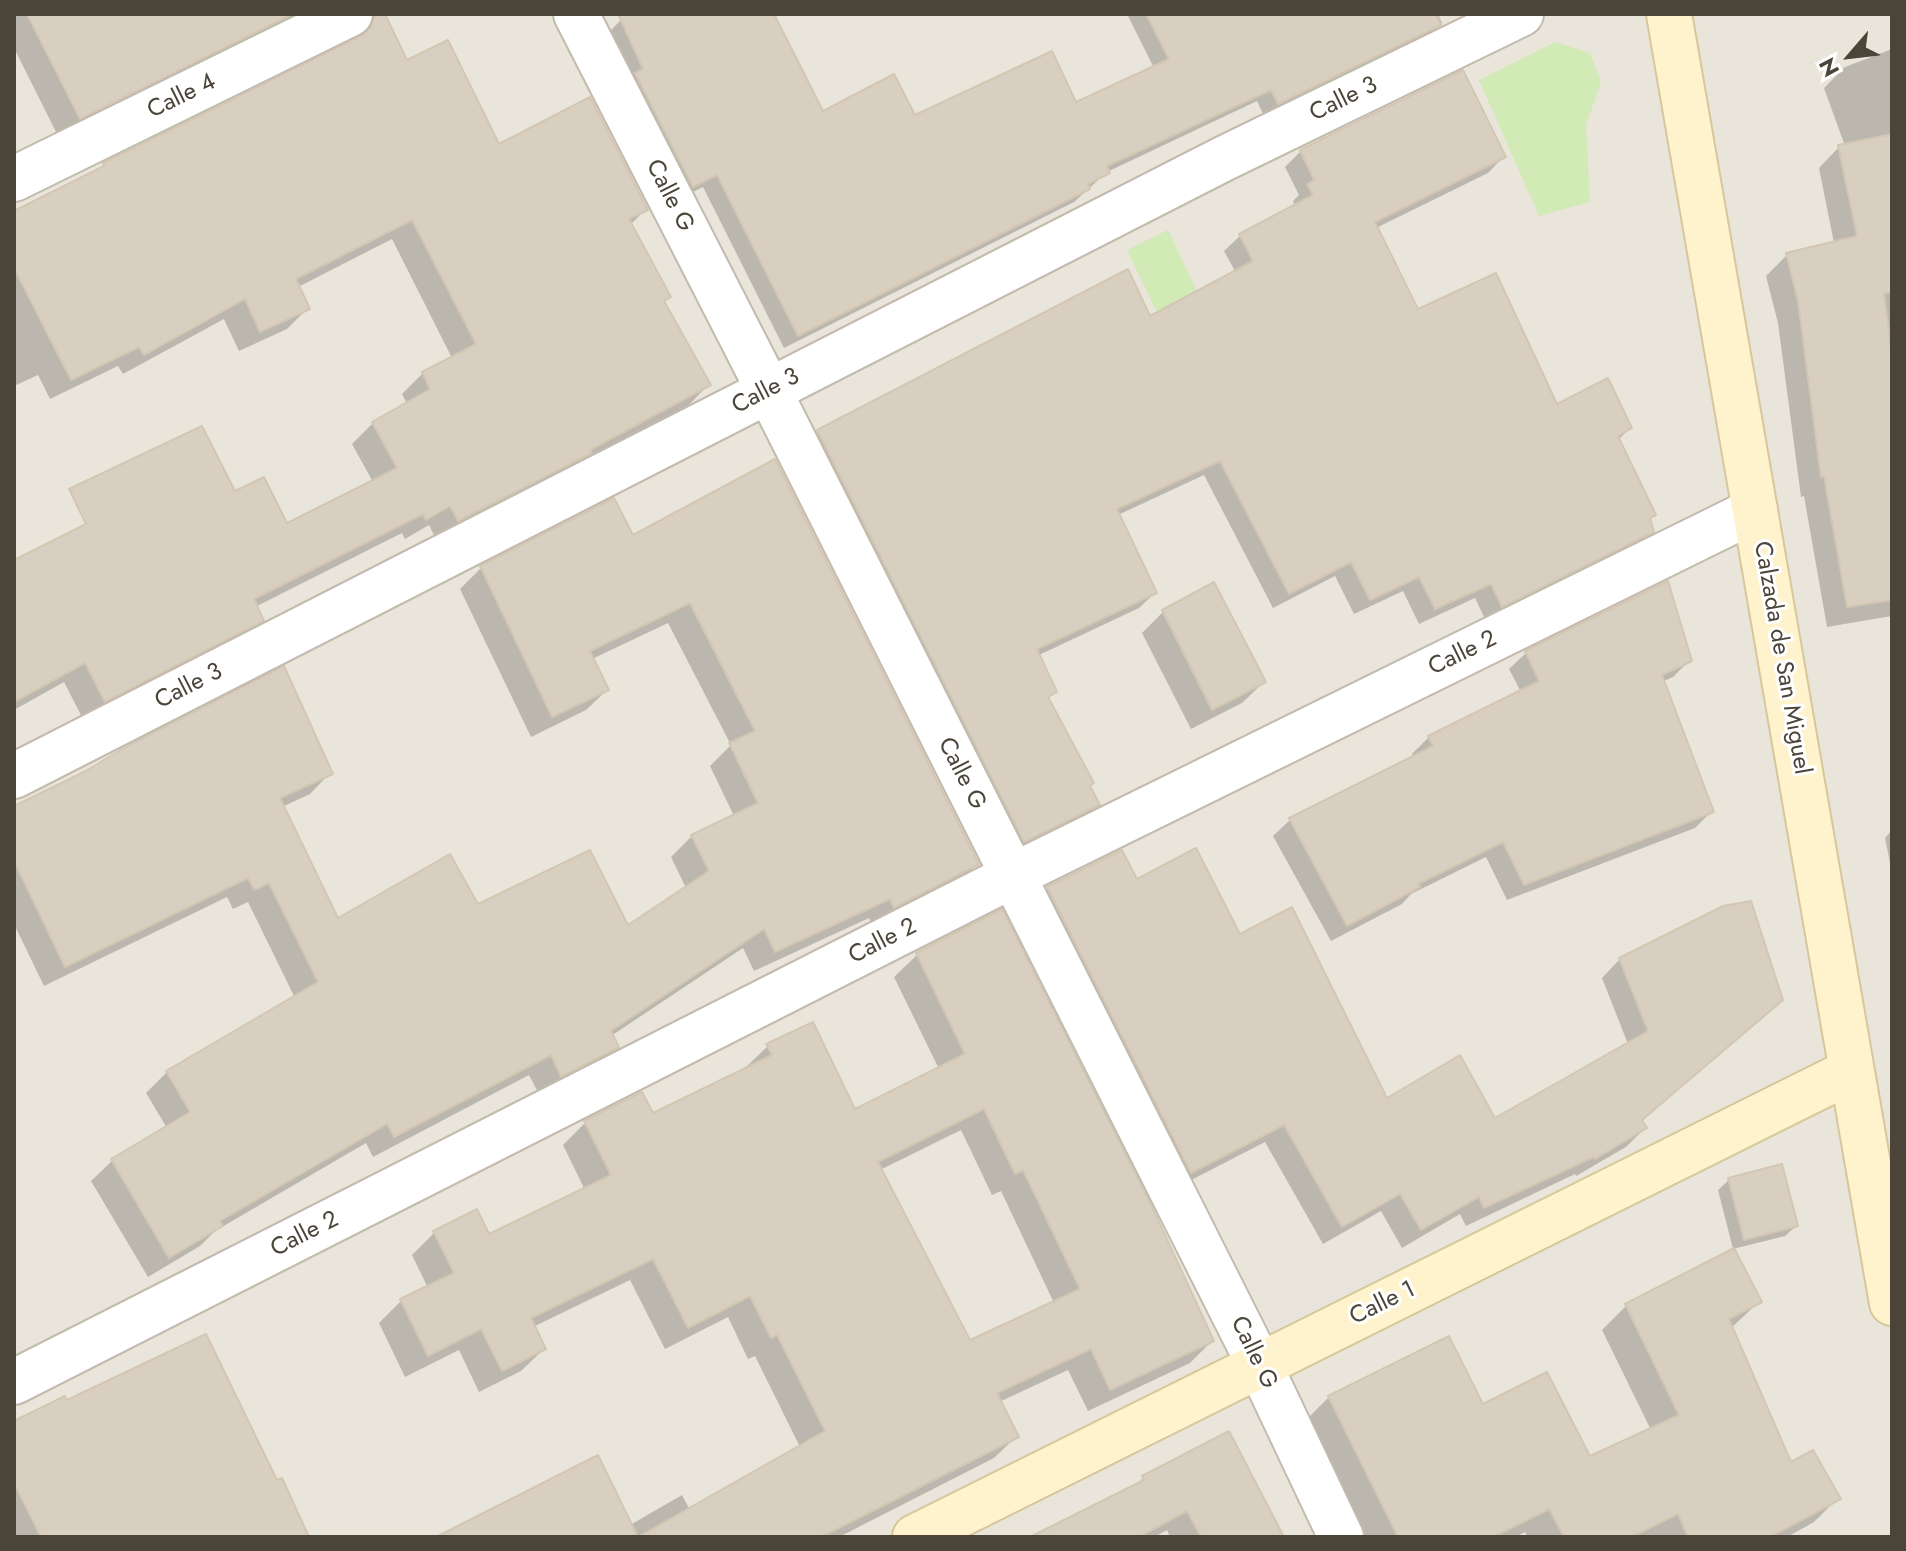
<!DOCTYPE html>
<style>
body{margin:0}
#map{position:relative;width:1906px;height:1551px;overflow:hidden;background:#f6f3ec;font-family:Jost,sans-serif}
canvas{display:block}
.frame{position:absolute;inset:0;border:16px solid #4b4439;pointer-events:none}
.north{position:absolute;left:1810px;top:16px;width:80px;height:80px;-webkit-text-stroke:6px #fff;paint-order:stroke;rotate:242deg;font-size:22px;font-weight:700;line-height:32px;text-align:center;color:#4b4439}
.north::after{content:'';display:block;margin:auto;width:28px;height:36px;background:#4b4439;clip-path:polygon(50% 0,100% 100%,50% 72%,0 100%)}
</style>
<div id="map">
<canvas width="1906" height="1551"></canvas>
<div class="frame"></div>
<div class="north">N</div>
</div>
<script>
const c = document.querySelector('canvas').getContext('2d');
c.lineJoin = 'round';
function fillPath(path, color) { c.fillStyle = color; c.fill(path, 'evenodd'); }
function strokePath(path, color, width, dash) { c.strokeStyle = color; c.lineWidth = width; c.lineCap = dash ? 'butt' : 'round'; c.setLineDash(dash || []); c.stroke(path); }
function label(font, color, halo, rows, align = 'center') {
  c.font = font + ' Jost,sans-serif'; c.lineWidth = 6; c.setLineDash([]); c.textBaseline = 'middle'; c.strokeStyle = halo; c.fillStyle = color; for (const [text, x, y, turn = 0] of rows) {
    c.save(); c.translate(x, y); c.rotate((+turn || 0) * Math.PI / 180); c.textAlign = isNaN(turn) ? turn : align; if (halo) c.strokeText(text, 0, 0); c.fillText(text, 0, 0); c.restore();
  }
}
fillPath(new Path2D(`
 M14 14H1892V1537H14Z`), '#eae5da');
fillPath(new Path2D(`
 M1555 42 1590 53 1601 82 1586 125 1590 202 1539 216 1479 80Z
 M1168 230 1230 362 1190 382 1127 250Z`), '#d2eab5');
fillPath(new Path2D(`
 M14 14H312L59 138 14 48Z
 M343 14H382L407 62 498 147 646 209 630 225 663 302 708 385 688 406 437 541 429 525 405 539 402 533 255 607 261 620 241 641 84 721 64 682 14 710V573L234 494 286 526 373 482 352 444 373 423 407 404 402 394 423 373 452 358 392 239 298 287 308 308 287 329 239 351 224 319 123 374 118 366 50 399 38 375 14 386V214L98 171 104 165 353 42V25Z
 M634 14H772L822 114 914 117 1076 105 1154 68 1128 16 1130 14H1438L1442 23 1429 36 1264 116 1257 101 1107 172 1074 202 784 348 703 187 679 199 608 33 621 20Z
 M1892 49V616L1827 627 1804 496 1801 497 1778 323 1766 276 1787 255 1834 243 1819 168 1839 147 1845 146 1824 88 1845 67Z
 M1301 151 1503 157 1488 173 1376 228 1418 312 1556 406 1630 428 1618 440 1654 515 1649 520 1652 531 1636 547 1486 621 1475 598 1419 624 1403 591 1354 614 1335 576 1273 608 1204 475 1118 515 1155 593 1139 608 1037 656 1055 692 1047 700 1097 805 1081 820 1008 856 802 447 818 431 1149 319 1236 273 1224 251 1240 236 1295 206 1293 201 1299 195 1285 167Z
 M613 501 632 538 977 864 956 885 873 927 869 918 754 971 743 948 611 1036 617 1047 596 1067 540 1096 529 1075 373 1157 366 1143 215 1231 200 1246 148 1277 91 1181 112 1161 167 1128 146 1093 167 1072 295 998 248 902 233 909 227 897 44 986 14 924V807L283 669 330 773 310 794 282 807 337 921 477 907 627 928 686 888 671 857 692 836 734 816 710 766 731 745 668 623 592 659 607 690 586 710 531 737 460 589 481 568Z
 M1667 583 1690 660 1673 677 1662 682 1712 811 1695 828 1507 900 1486 857 1411 894 1402 904 1331 941 1273 836 1290 820 1414 757 1412 754 1429 737 1521 692 1509 669 1526 653Z
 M1163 612 1264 682 1242 703 1191 729 1142 633Z
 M1892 830V873L1885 838Z
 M1136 882 1240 936 1386 1100 1495 1121 1628 1044 1602 978 1620 959 1780 1000 1641 1122 1645 1128 1626 1147 1576 1176 1575 1174 1466 1226 1460 1214 1402 1248 1381 1211 1323 1244 1265 1142 1172 1190 1029 907 1048 888Z
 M1001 912 1212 1341 1190 1363 1088 1411 1068 1370 999 1402 1017 1436 994 1458 839 1537H441L630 1525 682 1495 690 1510 800 1447 755 1356 748 1359 728 1317 665 1349 630 1280 533 1327 544 1349 521 1371 479 1392 459 1350 405 1377 379 1323 401 1301 428 1288 412 1255 434 1233 489 1237 585 1190 563 1145 585 1123 641 1094 652 1116 745 1068 768 1046 855 1111 939 1069 894 977 917 955ZM961 1130 992 1195 1001 1191 1054 1303 969 1342 880 1170Z
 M1729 1180 1796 1226 1785 1236 1733 1249 1718 1190Z
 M1733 1251 1759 1302 1731 1328 1790 1464 1838 1498 1814 1522 1787 1537H1528L1525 1532 1515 1537H1363L1305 1421 1329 1397 1482 1407 1589 1458 1651 1430 1602 1330 1626 1306Z
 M67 1403 276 1483 307 1537H14V1423Z
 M1143 1478 1281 1537H1170L1167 1530 1154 1537H1036L1134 1488Z`), '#0003');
const building = new Path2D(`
 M27 14H293L80 119Z
 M375 14H385L407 60 448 40 499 144 590 97 648 210 629 219 671 297 664 301 711 385 590 450 592 453 458 521 450 506 426 520 423 514 254 599 264 621 105 702 85 663 14 702V560L86 524 69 489 202 426 235 491 264 477 287 523 397 468 372 422 430 389 422 372 476 344 412 220 296 279 310 309 260 332 245 299 144 355 139 347 71 380 14 268V211L104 166 103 163 361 36 371 27Z
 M618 14H774L823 111 894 74 915 115 1052 51 1076 102 1169 59 1146 14H1436L1441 25 1278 104 1271 90 1107 166 1110 173 1088 184 1090 189 798 336 717 175 693 187 635 73 643 69Z
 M1463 70 1506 157 1375 222 1418 309 1496 273 1557 404 1608 378 1632 428 1618 436 1656 515 1650 518 1654 532 1502 607 1491 584 1435 609 1419 577 1370 600 1351 562 1289 594 1220 461 1117 509 1157 593 1037 649 1057 692 1048 697 1094 783 1090 786 1100 805 1024 842 817 430 1128 269 1150 316 1253 261 1239 234 1313 195 1307 184 1314 180 1300 150Z
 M1892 134V292L1884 293 1892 356V600L1847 607 1824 476 1821 477 1798 301 1786 253 1857 236 1838 145Z
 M775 459 979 864 894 908 890 899 775 952 764 929 611 1031 619 1047 561 1077 551 1055 394 1137 387 1124 220 1221 223 1226 169 1258 111 1159 190 1112 166 1071 318 982 269 883 254 890 248 878 65 967 14 861V806L84 772 127 746 284 666 333 774 280 798 338 918 450 854 478 904 590 850 628 925 709 871 691 835 758 803 729 743 755 731 690 603 590 651 609 690 552 717 480 566 614 498 633 535Z
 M1668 581 1692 661 1662 675 1714 812 1524 885 1503 842 1418 884 1420 887 1347 926 1289 818 1433 746 1428 736 1539 681 1525 651Z
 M1214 582 1266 682 1212 710 1162 610Z
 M1196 848 1240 934 1292 907 1387 1098 1460 1055 1495 1118 1648 1031 1619 958 1723 906 1751 901 1783 1000 1642 1120 1647 1128 1595 1159 1594 1157 1484 1208 1479 1197 1421 1230 1400 1194 1342 1227 1284 1125 1191 1173 1047 887 1122 850 1137 879Z
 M1002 909 1147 1196 1214 1341 1110 1390 1091 1349 997 1393 1019 1437 821 1537H638L825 1431 777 1335 771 1338 750 1296 688 1328 653 1259 531 1318 546 1349 502 1371 481 1329 428 1356 400 1299 454 1273 433 1231 477 1209 489 1234 611 1175 584 1121 642 1092 653 1113 772 1055 766 1044 813 1022 855 1109 965 1054 916 953ZM984 1109 1015 1174 1023 1170 1080 1289 970 1340 878 1162Z
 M1782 1164 1798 1226 1744 1240 1728 1178Z
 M1734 1248 1762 1302 1729 1319 1791 1462 1813 1450 1841 1499 1770 1537H1688L1678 1514 1631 1537H1564L1549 1509 1493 1537H1398L1328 1396 1449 1336 1483 1404 1547 1372 1590 1456 1679 1415 1625 1304Z
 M206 1334 277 1480 282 1478 309 1537H41L14 1483V1421L65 1396 67 1400Z
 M1229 1431 1284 1537H1201L1187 1511 1139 1537H1030L1144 1480 1142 1476Z
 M598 1455 638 1537H436Z`);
fillPath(building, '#d8cfc1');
strokePath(building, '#d3c7b4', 2);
const street = new Path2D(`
 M576 14 769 391 1260 1366 1341 1537
 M14 179 350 14
 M14 776 1223 159 1521 14
 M14 1382 1012 876 1755 510`);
const secondary = new Path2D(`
 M1669 14 1892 1303
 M915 1537 1851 1071`);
strokePath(street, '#c2bbae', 48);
strokePath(secondary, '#d6c79b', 48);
strokePath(street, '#fff', 44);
strokePath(secondary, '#fff3cd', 44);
label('24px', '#4b4439', '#fff', [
 ["Calle 4",182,97,-26],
 ["Calle 3",1344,100,-26],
 ["Calle G",669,196,63],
 ["Calle 3",766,392,-27],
 ["Calle 2",1463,654,-26],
 ["Calzada de San Miguel",1781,658,80],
 ["Calle 3",189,687,-27],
 ["Calle G",961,774,63],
 ["Calle 2",883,942,-27],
 ["Calle 2",305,1235,-27],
 ["Calle 1",1383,1304,-26],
 ["Calle G",1253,1353,64]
]);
</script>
